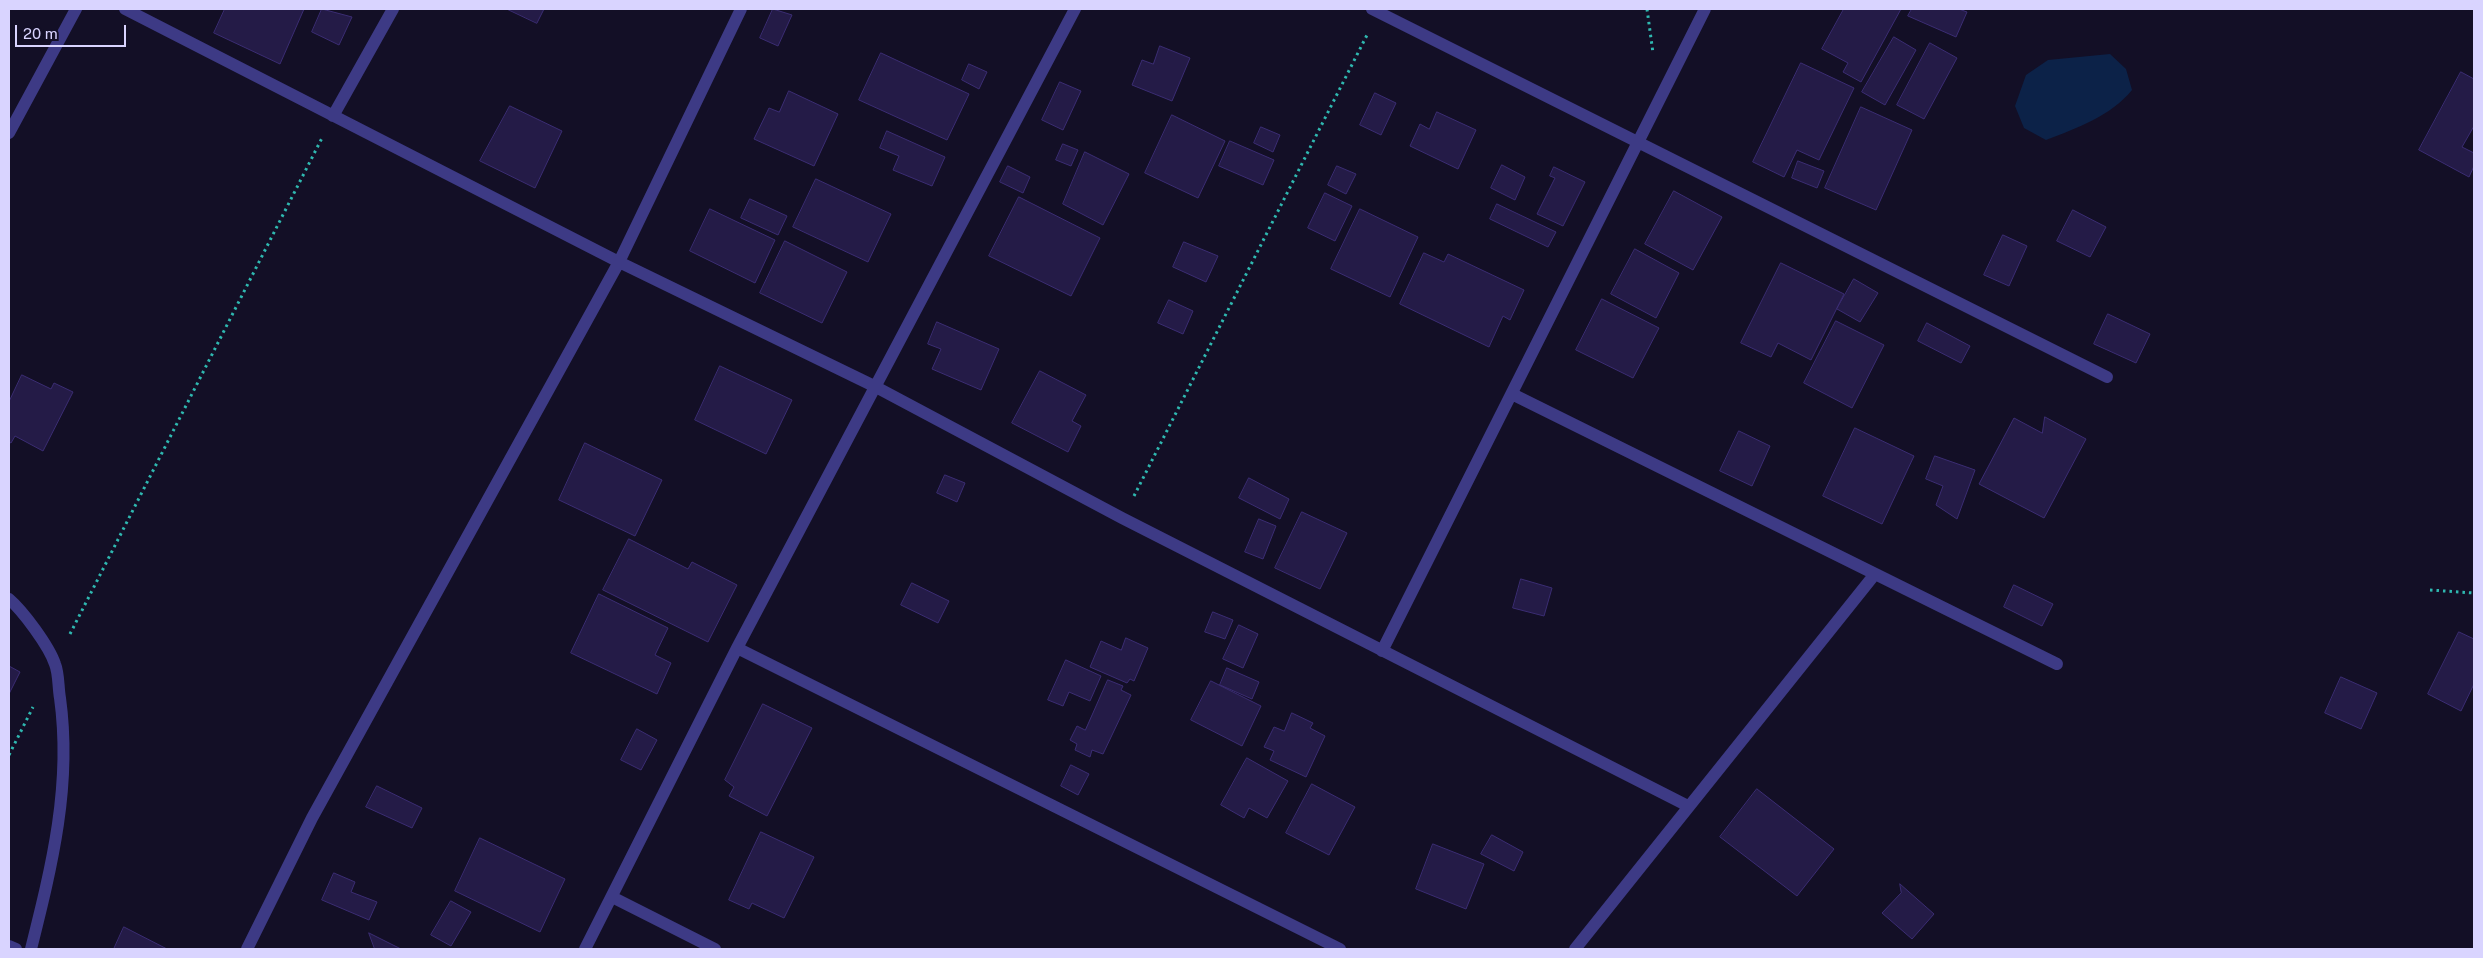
<!DOCTYPE html>
<style>
body{margin:0}
#map{position:relative;width:2483px;height:958px;overflow:hidden;background:#130f26;font-family:"Public Sans",sans-serif}
canvas{display:block}
.frame{position:absolute;inset:0;border:10px solid #d9d4ff;pointer-events:none}
.scale{position:absolute;left:15px;top:25px;width:111px;height:22px;box-sizing:border-box;border:2px solid #d9d4ff;border-top:0;padding-left:6px;font-size:15px;line-height:18px;white-space:nowrap;color:#d9d4ff;-webkit-text-stroke:4px #130f26;paint-order:stroke}
</style>
<div id="map">
<canvas width="2483" height="958"></canvas>
<div class="frame"></div>
<div class="scale">20 m</div>
</div>
<script>
const c = document.querySelector('canvas').getContext('2d');
c.lineJoin = 'round';
function fillPath(path, color) { c.fillStyle = color; c.fill(path, 'evenodd'); }
function strokePath(path, color, width, dash) { c.strokeStyle = color; c.lineWidth = width; c.lineCap = dash ? 'butt' : 'round'; c.setLineDash(dash || []); c.stroke(path); }
fillPath(new Path2D(`
 M2110 54 2126 69 2132 90C2111 116 2077 128 2046 140L2024 128 2015 106 2026 75 2048 60Z`), '#0c2248');
const building = new Path2D(`
 M225 9H304L280 64 214 33Z
 M322 9 352 17 339 45 312 32Z
 M507 9H544L537 23Z
 M773 9 792 15 778 46 760 38Z
 M1844 9H1901L1861 82 1843 72 1848 63 1822 49Z
 M1912 9H1959L1967 12 1956 37 1908 16Z
 M1894 37 1916 50 1885 105 1862 92Z
 M1930 43 1957 58 1924 119 1897 105Z
 M1160 46 1190 58 1172 101 1132 85 1142 60 1153 64Z
 M881 53 969 94 947 140 859 100Z
 M1801 63 1854 88 1819 160 1797 150 1784 177 1753 162Z
 M969 64 987 72 979 89 962 80Z
 M2461 72 2474 79V126L2462 147 2474 153V166L2469 177 2419 150Z
 M1060 82 1081 91 1063 130 1042 120Z
 M789 91 838 114 814 166 754 139 769 108 779 112Z
 M1375 93 1396 103 1381 135 1360 125Z
 M510 106 562 131 535 188 480 161Z
 M1861 107 1912 130 1876 210 1825 188Z
 M1437 112 1476 130 1458 169 1410 146 1420 124 1429 129Z
 M1172 115 1225 141 1198 198 1145 173Z
 M1261 127 1280 135 1273 152 1254 143Z
 M887 131 945 157 932 186 893 170 899 156 880 148Z
 M1230 141 1274 160 1263 185 1219 166Z
 M1063 144 1078 150 1071 166 1056 160Z
 M1085 152 1129 174 1103 225 1063 204Z
 M1798 161 1824 171 1817 188 1792 178Z
 M1502 165 1525 177 1515 200 1491 188Z
 M1008 166 1030 177 1023 193 1000 182Z
 M1337 166 1356 174 1346 194 1328 185Z
 M1554 167 1585 182 1563 226 1537 214 1555 178 1550 176Z
 M816 179 891 214 868 262 793 227Z
 M1674 191 1722 217 1693 270 1645 244Z
 M1325 193 1352 206 1335 241 1308 228Z
 M1019 197 1100 238 1071 296 989 256Z
 M750 199 787 216 778 235 741 218Z
 M1497 204 1556 232 1548 247 1490 219Z
 M710 209 775 240 755 283 690 251Z
 M1360 209 1418 237 1390 297 1331 269Z
 M2073 210 2106 227 2090 257 2057 241Z
 M2003 235 2027 246 2009 286 1984 275Z
 M785 241 847 272 822 323 760 293Z
 M1184 242 1218 256 1206 282 1173 267Z
 M1635 249 1679 273 1656 318 1611 294Z
 M1424 253 1444 262 1448 254 1524 290 1510 320 1503 316 1489 347 1400 304Z
 M1781 263 1844 294 1811 360 1778 343 1771 357 1741 343Z
 M1854 279 1878 293 1860 322 1837 309Z
 M1602 299 1659 328 1633 378 1576 350Z
 M1169 300 1193 311 1183 334 1158 323Z
 M2108 314 2150 334 2136 363 2094 344Z
 M1836 321 1884 345 1852 408 1804 383Z
 M937 322 999 349 981 390 932 369 941 349 928 344Z
 M1927 323 1970 346 1961 363 1918 341Z
 M720 366 792 400 766 454 695 420Z
 M1040 371 1086 395 1072 421 1081 426 1068 452 1012 423Z
 M22 375 51 389 54 383 73 392 43 451 15 436 11 443 9 442V402Z
 M2045 417 2086 439 2044 518 1979 484 2014 418 2042 433Z
 M1855 428 1914 456 1882 524 1823 496Z
 M1739 431 1770 446 1752 486 1720 471Z
 M585 443 662 480 635 536 559 500Z
 M1935 456 1975 470 1957 519 1936 505 1943 486 1926 479Z
 M945 475 965 483 957 502 937 493Z
 M1249 478 1289 499 1280 519 1239 498Z
 M1302 512 1347 533 1320 589 1275 568Z
 M1259 519 1276 526 1263 559 1245 552Z
 M629 539 688 569 692 562 737 585 708 642 603 590Z
 M1521 579 1552 588 1544 616 1513 608Z
 M912 583 949 601 938 623 901 605Z
 M2014 585 2053 604 2042 626 2004 607Z
 M599 594 668 628 655 655 671 663 657 694 571 653Z
 M1213 612 1233 620 1225 639 1205 632Z
 M1239 625 1258 634 1243 668 1223 659Z
 M2459 632 2474 639V684L2461 711 2428 694Z
 M1126 638 1148 648 1134 681 1130 679 1127 683 1090 667 1101 641 1121 650Z
 M1066 660 1101 676 1090 701 1069 692 1063 706 1048 700Z
 M9 666 20 672 9 694Z
 M1227 668 1259 682 1252 699 1220 685Z
 M2341 677 2377 693 2361 729 2325 713Z
 M1108 680 1123 686 1121 690 1131 695 1103 754 1092 750 1090 757 1075 750 1077 744 1070 740 1077 726 1085 730Z
 M1211 681 1261 706 1242 746 1191 720Z
 M763 704 812 728 767 816 729 796 734 787 725 780Z
 M1292 713 1313 723 1310 728 1325 736 1306 777 1270 760 1274 751 1264 747 1274 727 1284 731Z
 M637 729 657 740 641 770 621 760Z
 M1247 758 1288 781 1267 818 1249 808 1244 818 1221 805Z
 M1071 765 1089 774 1078 795 1061 786Z
 M1312 784 1355 807 1329 855 1286 833Z
 M377 786 422 808 412 828 366 807Z
 M1757 789 1834 849 1797 896 1720 837Z
 M761 832 814 857 784 918 752 903 749 909 729 900Z
 M1492 835 1523 852 1514 871 1481 854Z
 M480 838 565 879 540 932 455 891Z
 M1433 844 1484 864 1466 909 1416 889Z
 M334 873 355 882 351 892 377 902 369 920 322 900Z
 M1900 884 1934 914 1912 939 1882 913 1901 893Z
 M451 901 471 912 451 946 431 935Z
 M124 927 167 949H114Z
 M369 933 401 949H375Z`);
fillPath(building, '#241b47');
strokePath(building, '#3b2d73', 1);
strokePath(new Path2D(`
 M1647 9 1653 53
 M1134 496 1367 35
 M2430 590 2474 593
 M70 634 322 138
 M9 755 33 707`), '#2fb8b0', 3, [2.5, 4]);
strokePath(new Path2D(`
 M125 9 619 262 874 386 1122 518 1688 806
 M1372 9 2107 377
 M333 116 393 9
 M9 133 76 9
 M1512 394 2057 664
 M9 599C23 611 49 646 55 664 59 674 58 687 60 698 72 785 52 865 31 949
 M737 648 1340 949
 M1382 651 1705 9
 M612 897 715 949
 M9 946 16 949
 M247 949 312 818 619 262 741 9
 M585 949 737 648 1075 9
 M1575 949 1875 574`), '#3d3a85', 12);
</script>
